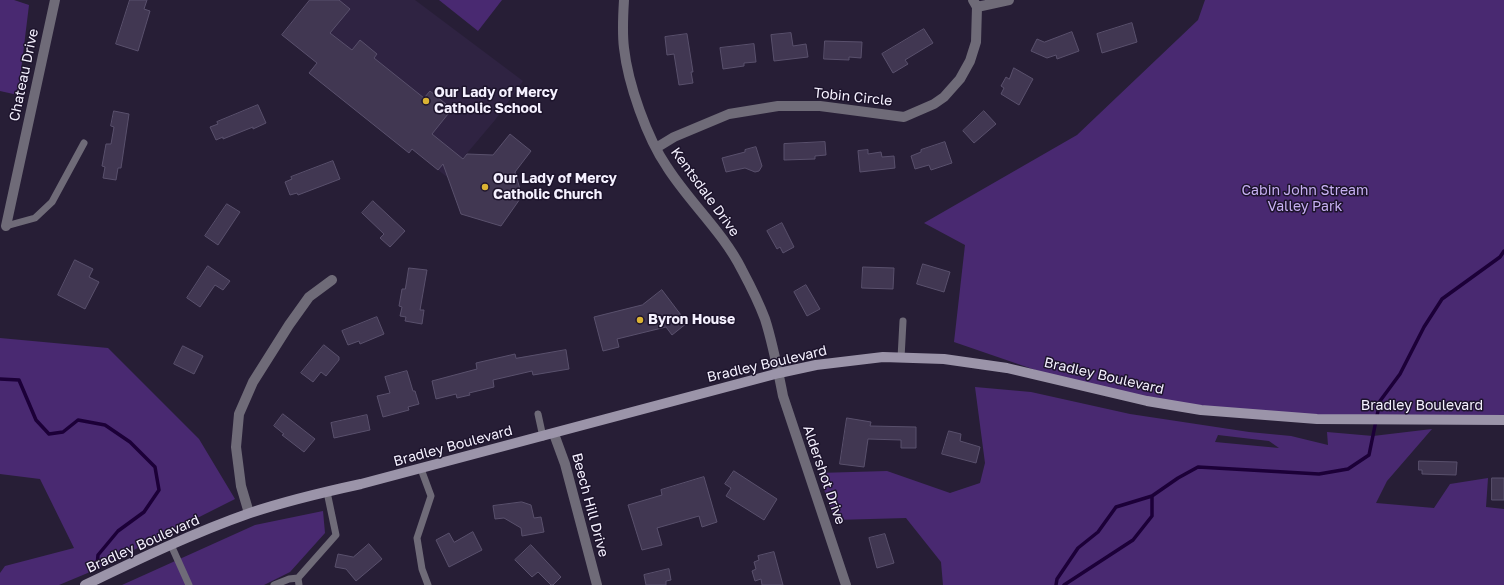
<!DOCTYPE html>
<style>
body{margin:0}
canvas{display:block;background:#271e36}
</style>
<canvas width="1504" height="585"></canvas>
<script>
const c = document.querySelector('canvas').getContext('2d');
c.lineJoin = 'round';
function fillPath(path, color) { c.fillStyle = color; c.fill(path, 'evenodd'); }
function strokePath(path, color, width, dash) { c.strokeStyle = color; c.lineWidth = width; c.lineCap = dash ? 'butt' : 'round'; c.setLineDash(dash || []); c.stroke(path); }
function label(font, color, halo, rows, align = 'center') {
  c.font = font + ' "Golos Text",sans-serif'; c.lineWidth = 3; c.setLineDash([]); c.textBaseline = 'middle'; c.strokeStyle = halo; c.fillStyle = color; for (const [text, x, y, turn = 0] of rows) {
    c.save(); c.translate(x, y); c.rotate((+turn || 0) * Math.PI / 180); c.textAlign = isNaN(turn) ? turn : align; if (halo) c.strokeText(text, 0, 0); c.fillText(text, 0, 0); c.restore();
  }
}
fillPath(new Path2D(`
 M310 0H415L523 81 495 120 447 177 412 149 409 153 309 73 317 63 282 35Z`), '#2f2342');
fillPath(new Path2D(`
 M0 0H14L29 5 18 95 0 91Z
 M439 0H502L478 31Z
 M1205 0H1504V415H1471L1405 420 1201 410 1082 386 954 342 965 245 924 223 1077 135 1198 20Z
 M0 338 108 348 199 439 235 499 90 572 59 585H0V573L5 566 74 548 40 479 0 474Z
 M975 387 1031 392 1130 414 1249 432 1291 436 1328 445 1327 432 1373 436 1432 429 1387 481 1376 503 1434 508 1450 484 1488 478 1486 507 1504 509V585H943L941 562 906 518 835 520 818 473 887 471 950 493 980 483 985 463ZM1218 435 1269 441 1279 448 1215 442Z
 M323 511 325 533 290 572 264 585H122L255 525Z`), '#492971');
strokePath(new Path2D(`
 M0 379 19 380 36 420 49 434 63 432 78 420 105 425 130 442 155 467 159 490 144 512 118 531 98 555 97 566
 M1056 585 1057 579 1078 548 1098 532 1116 507 1152 496 1178 478 1198 467 1319 474 1348 469 1369 455 1380 401 1400 374 1424 327 1442 299 1500 257 1504 251
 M1064 585 1133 540 1152 516V496`), '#1c0038', 3.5);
const building = new Path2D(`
 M130 0H147L144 9 150 11 138 51 116 44Z
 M310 0H339L350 9 330 33 352 50 360 40 377 54 374 58 424 98 430 91 452 109 432 134 463 159 467 154 493 155 510 134 531 151 515 172 522 196 501 226 461 214 443 164 438 170 412 149 409 153 309 73 317 63 282 35Z
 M1132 23 1137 42 1102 53 1097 34Z
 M924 29 933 43 905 60 908 64 893 73 882 54Z
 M1072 32 1079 51 1057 59 1056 55 1047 58 1031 51 1037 39 1044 42Z
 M791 33 793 46 806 44 808 57 774 61 771 35Z
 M687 34 693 72H691L693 83 679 85 674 54 667 55 665 37Z
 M825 41 862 42 861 58 849 57V60L824 59Z
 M754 44 756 62 744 63V66L723 69 720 48Z
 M1014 68 1033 79 1019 105 1001 94 1004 88 1001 86 1006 77 1009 79Z
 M258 105 266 123 253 129V127L223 139V137L216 140 210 127 218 124 217 122Z
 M114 111 129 114 121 168H118L116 180 103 178 105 167 102 166 106 144H111L114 127 111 126Z
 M984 111 996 124 974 143 963 131Z
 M825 142 826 155 815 156V159L784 160V144Z
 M945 142 952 163 931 170 929 165 915 169 911 156 921 152V150Z
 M756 147 762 166 759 171 755 172 745 168 726 172 722 158 745 152V150Z
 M868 150V154L881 152 882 157 894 156 895 168 860 172 858 151Z
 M333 161 340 179 298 195 297 193 290 195 285 182 292 179 291 177Z
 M373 201 405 231 390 247 380 238 384 234 362 213Z
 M227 204 240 212 218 245 205 236Z
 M782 223 794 247 783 253 780 247 777 249 767 231Z
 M75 260 93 269 89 277 99 282 85 309 58 295Z
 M923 264 950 272 944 292 917 284Z
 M208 266 230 281 223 290 215 285 200 307 187 298Z
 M863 267 894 268 893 289 862 288Z
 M409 268 427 270 420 310H424L422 324 405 321 406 317 400 316 402 307 399 306 402 289H405Z
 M806 285 820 309 807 316 794 292Z
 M662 290 687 323 672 335 666 327 617 339 619 347 603 351 594 317 642 305Z
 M377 317 384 334 360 344 359 341 348 345 342 331Z
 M324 345 339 357V360L326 376 321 372 313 382 301 373Z
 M183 346 203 356 194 374 174 364Z
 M566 350 569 369 533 375 532 371 493 380 494 387 469 393 470 395 457 398 456 394 436 399 432 381 477 369 476 363 515 354 516 358Z
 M407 371 413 391H415L419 404 408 407 409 410 383 417 377 396 390 393 385 377Z
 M283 414 315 439 304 452 282 435 284 434 274 426Z
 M367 415 370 430 334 438 331 423Z
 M847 418 871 422 870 426 916 427V448H901V440L868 439 864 467 840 464Z
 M949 431 961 434 960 441 980 447 976 463 942 454Z
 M1419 461 1457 462 1456 475 1422 474V470H1419Z
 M734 471 777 499 764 520 726 496 731 488 725 484Z
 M704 477 717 522 702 527 699 516 657 528 662 545 642 550 628 505 662 495 661 490Z
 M1492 478H1504V500H1492Z
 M522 502 531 505 534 518 541 517 544 532 522 536 521 528 504 518 495 519 493 506Z
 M473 532 482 550 449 567 436 540 449 533 454 542Z
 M885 534 894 563 877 568 869 538Z
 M369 544 382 559 356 581 346 569 335 567 338 554 353 557Z
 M531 545 561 577 553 585H551L538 572 532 577 515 560Z
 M774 552 783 585H762L761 579 755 581 752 571 756 569 754 562 759 560 758 556Z
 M669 569 671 580 666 581V585H646L644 575Z`);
fillPath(building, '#413752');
strokePath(building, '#59506c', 1);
strokePath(new Path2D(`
 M6 226 35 218 52 202 84 143
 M901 358 903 321
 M538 414 543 437
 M421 469 431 496 417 538 422 569 428 585
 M171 545 189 585
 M274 585 289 579 298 578
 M299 585 298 578 336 535 327 492`), '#6f6b78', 7);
strokePath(new Path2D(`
 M624 0C623 16 622 32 624 48 628 84 647 138 667 167 690 203 723 232 742 270 750 285 759 303 765 319 773 344 778 371 783 396L846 585
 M977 7 1009 0
 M656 148 674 137 729 114 778 106H820L904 117 934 104 944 97 960 79 970 61 976 42 977 7 973 0
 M6 226 55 0
 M554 434 565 464 597 585
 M249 513 241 486 236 447 239 414 253 382 289 325 309 297 332 280`), '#6f6b78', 10);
strokePath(new Path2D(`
 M85 585C139 559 193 533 250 513 286 501 324 492 361 484L779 373 816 365 883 357 944 359 1007 368 1147 401 1201 410 1317 419 1504 420`), '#9b94a9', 10);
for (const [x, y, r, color] of [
 [426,101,4,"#dbb333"],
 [485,187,4,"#dbb333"],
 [640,320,4,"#dbb333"]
]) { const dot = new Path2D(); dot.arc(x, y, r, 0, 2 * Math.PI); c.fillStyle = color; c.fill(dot); strokePath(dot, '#1d142c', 1.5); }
label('14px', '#f5f1ff', '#1d142c', [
 ["Chateau Drive",24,75,-78],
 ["Tobin Circle",853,97,6],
 ["Kentsdale Drive",705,192,54],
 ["Bradley Boulevard",767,364,-13],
 ["Bradley Boulevard",1104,376,13],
 ["Bradley Boulevard",1422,406],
 ["Bradley Boulevard",453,446,-15],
 ["Aldershot Drive",824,475,71],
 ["Beech Hill Drive",590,505,75],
 ["Bradley Boulevard",143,544,-24]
]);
label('bold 14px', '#f5f1ff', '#1d142c', [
 ["Our Lady of Mercy",434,93],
 ["Catholic School",434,109],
 ["Our Lady of Mercy",493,179],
 ["Catholic Church",493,195],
 ["Byron House",648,320]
], 'left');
label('14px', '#c7b0f2', '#1d142c', [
 ["Cabin John Stream",1305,191],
 ["Valley Park",1305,207]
]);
</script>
